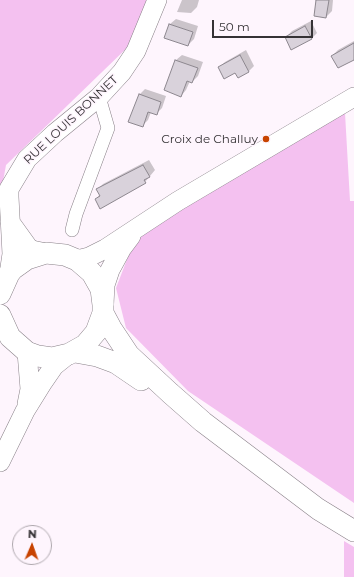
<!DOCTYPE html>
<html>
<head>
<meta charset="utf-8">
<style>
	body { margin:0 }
	#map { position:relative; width:354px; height:577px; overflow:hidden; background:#fef5fd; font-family:Montserrat,sans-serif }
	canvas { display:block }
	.north { position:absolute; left:12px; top:525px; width:40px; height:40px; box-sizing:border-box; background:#fef5fd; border:1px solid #aea7ad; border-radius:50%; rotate:2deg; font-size:11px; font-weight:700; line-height:16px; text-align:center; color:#353235 }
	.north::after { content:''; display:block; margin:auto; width:14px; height:18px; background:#c84300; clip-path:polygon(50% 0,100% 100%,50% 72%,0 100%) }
	.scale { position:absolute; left:212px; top:20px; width:101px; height:18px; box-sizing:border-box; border:2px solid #353235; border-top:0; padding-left:5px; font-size:12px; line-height:14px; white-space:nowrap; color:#353235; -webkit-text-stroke:3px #fef5fd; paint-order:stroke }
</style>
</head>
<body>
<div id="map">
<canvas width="354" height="577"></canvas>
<div class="north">N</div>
<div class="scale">50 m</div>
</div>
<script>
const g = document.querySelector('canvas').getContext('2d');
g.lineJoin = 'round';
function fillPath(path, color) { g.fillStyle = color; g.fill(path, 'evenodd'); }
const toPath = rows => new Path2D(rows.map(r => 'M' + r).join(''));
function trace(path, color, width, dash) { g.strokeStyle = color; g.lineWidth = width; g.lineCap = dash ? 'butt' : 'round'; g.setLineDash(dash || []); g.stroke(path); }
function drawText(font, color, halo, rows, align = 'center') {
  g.font = font + ' Montserrat,sans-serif'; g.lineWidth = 3; g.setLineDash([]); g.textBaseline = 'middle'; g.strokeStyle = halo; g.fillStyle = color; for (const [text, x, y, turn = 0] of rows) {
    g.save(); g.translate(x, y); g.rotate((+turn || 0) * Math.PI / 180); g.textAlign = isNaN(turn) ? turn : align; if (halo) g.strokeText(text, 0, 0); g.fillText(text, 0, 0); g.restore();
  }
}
fillPath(toPath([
	[0,0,148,0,133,42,6,165,0,198],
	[345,113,350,201,354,201,354,503,188,391,126,328,116,288,136,236],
	[344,541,354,547,354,577,344,577]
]), '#f4c1f0');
fillPath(toPath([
	[182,0,199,0,197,7,191,13,177,12],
	[317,0,333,0,332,11,326,17],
	[176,19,198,26,194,39,188,45,170,24],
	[311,21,317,33,312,38,292,48,286,37,292,31],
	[354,41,354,59,332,56,338,50],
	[246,50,254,66,248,72,235,71,219,67,225,62],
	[182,55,203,62,198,76,192,82,190,81,186,90,181,96,176,60],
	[145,89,166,96,162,108,156,114,151,112,148,120,142,126,139,95],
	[149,160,155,170,145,182,96,199,100,194,98,189,103,184]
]), '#0003');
const building = toPath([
	[316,0,329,0,326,18,314,16,316,0],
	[169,24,193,32,188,46,164,38,169,24],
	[305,26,312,39,291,50,285,37,305,26],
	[354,43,354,60,338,68,331,56,354,43],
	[240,55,249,72,238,78,235,73,224,79,218,67,240,55],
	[175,60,198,68,192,83,187,81,181,97,164,90,175,60],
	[139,94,161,102,157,115,148,112,143,127,128,122,139,94],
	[143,165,150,177,144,180,146,183,100,209,95,199,100,196,96,189,143,165]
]);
fillPath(building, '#d9d2db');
trace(building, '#8d878f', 1);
const street = toPath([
	[72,230,76,214,108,128,99,97]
]);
const secondary = toPath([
	[10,222,28,247,32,250,46,253],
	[77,260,89,257,105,249,178,201,354,97],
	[9,274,12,254,9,197,9,189,27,159,55,133,99,97,122,72,136,51,157,0],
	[104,304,105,285,110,270,122,248,131,236],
	[27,404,30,389,27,352],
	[0,462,25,411,43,382,54,366,69,354]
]);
const primary = toPath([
	[0,294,9,274,13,269,27,259,46,253,65,255,77,260,92,273,101,289,103,305,103,313,96,332,85,345,69,354,52,358,38,356,27,352,10,337,0,315],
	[103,313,111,328,129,355,170,393,203,422,318,509,354,531],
	[75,352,97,356,116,363,141,380]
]);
trace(street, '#898188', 14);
trace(secondary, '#898188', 20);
trace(primary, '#898188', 22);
trace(street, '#fff', 13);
trace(secondary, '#fff', 19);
trace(primary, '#fff', 21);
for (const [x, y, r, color] of [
	[266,139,4,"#c84300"]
]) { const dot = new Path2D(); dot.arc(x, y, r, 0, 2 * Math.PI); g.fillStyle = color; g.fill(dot); trace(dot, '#fef5fd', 1.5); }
drawText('12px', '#353235', '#fef5fd', [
	["RUE LOUIS BONNET",71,120,-43]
]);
drawText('12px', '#353235', '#fef5fd', [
	["Croix de Challuy",258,139]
], 'right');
</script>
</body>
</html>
